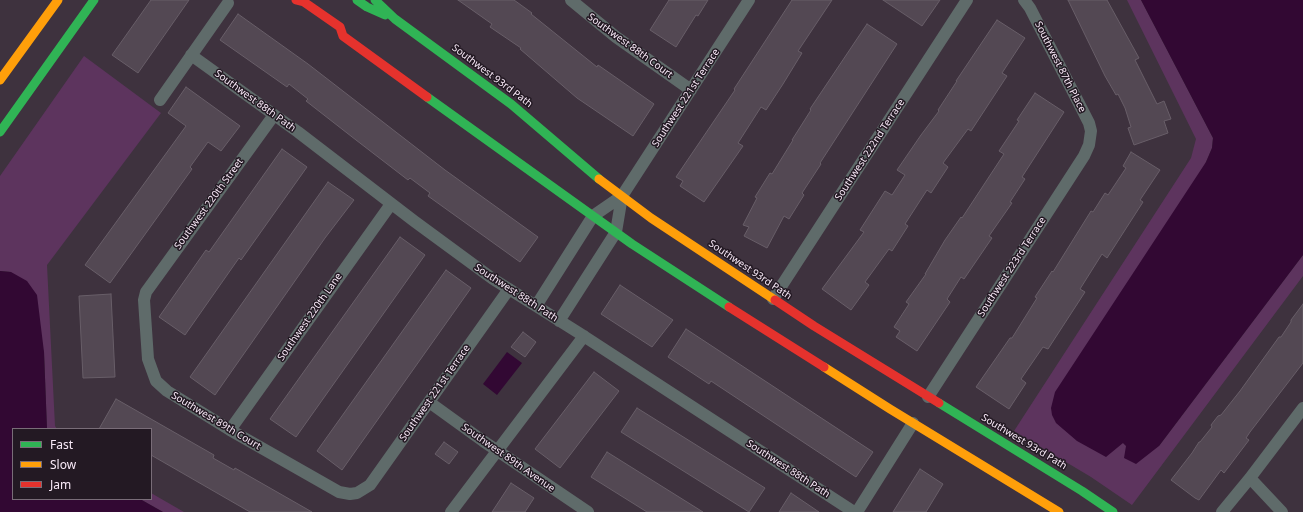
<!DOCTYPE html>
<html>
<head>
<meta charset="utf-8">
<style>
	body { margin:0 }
	#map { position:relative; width:1303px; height:512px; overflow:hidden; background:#3e323e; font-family:"Noto Sans",sans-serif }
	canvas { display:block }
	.legend { position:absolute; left:12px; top:428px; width:140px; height:72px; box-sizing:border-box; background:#231923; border:1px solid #796d78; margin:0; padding:5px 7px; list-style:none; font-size:12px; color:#f9eaf8 }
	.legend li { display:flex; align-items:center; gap:8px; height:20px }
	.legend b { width:20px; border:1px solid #796d78 }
</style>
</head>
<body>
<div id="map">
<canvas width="1303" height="512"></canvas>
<ul class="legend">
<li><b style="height:5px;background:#30b455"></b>Fast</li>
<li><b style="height:5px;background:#ff9f0a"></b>Slow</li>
<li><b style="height:5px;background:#e5322d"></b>Jam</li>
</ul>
</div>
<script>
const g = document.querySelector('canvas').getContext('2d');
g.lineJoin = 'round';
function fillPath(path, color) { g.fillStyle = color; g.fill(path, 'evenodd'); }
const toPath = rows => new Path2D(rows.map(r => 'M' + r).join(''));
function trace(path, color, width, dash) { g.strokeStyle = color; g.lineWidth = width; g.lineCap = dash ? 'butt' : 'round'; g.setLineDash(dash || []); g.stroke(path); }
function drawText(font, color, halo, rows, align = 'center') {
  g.font = font + ' "Noto Sans",sans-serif'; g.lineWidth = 3; g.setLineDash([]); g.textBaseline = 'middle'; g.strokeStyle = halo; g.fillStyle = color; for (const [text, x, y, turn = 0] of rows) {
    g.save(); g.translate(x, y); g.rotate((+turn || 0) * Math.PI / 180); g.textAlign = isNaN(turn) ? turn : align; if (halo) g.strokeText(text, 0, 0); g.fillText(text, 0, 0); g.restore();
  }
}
fillPath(toPath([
	[1127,0,1141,0,1213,138,1212,148,1206,162,1123,443,1127,446,1159,446,1303,255,1303,276,1132,505,1091,477,1014,431,1191,158,1196,139],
	[84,56,161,113,47,265,55,426,57,429,47,429,44,352,11,272,0,271,0,176],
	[151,493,184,512,163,512,140,499,151,499]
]), '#5d345e');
fillPath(toPath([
	[1141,0,1303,0,1303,255,1159,446,1136,464,1124,458,1126,446,1123,443,1106,457,1077,441,1056,423,1052,415,1051,408,1055,392,1206,162,1212,148,1213,138],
	[0,271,11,272,27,281,37,295,44,352,47,429,13,429,13,499,140,499,163,512,0,512],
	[507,352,522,363,497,395,483,384]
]), '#320833');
const building = toPath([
	[151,0,189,0,138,73,112,55,151,0],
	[458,0,514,0,532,13,531,14,597,67,598,65,654,104,633,136,577,98,520,49,521,48,490,27,492,24,458,0],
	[669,0,708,0,698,16,696,15,676,47,650,30,669,0],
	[792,0,832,0,798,51,802,53,783,84,766,110,761,107,738,143,743,146,704,202,680,186,683,181,676,177,735,90,734,89,792,0],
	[883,0,940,0,922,26,883,0],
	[1068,0,1107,0,1139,58,1135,60,1157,104,1164,101,1171,119,1164,121,1168,133,1134,145,1128,128,1131,127,1125,108,1118,94,1116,95,1105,76,1068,0],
	[238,14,308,64,445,170,538,237,520,262,428,196,430,193,410,178,408,180,356,140,306,101,308,99,289,84,287,87,220,40,238,14],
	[997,20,1025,38,1002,73,1007,76,971,131,968,129,943,163,948,167,931,193,927,190,905,224,908,226,892,251,889,249,865,282,869,285,851,310,822,289,864,232,860,230,885,191,892,195,905,175,897,170,921,135,939,111,938,110,957,81,956,81,997,20],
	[867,24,897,44,820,163,821,164,802,193,804,195,789,219,784,216,767,248,744,236,749,227,743,225,757,198,755,197,770,173,772,174,793,140,792,140,811,110,810,109,867,24],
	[186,87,240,126,221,151,208,142,190,167,192,169,110,283,85,265,186,126,168,113,186,87],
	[1035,93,1064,112,1022,177,1025,179,1010,202,1012,203,989,236,992,238,964,279,961,277,947,299,950,302,917,351,896,337,900,331,894,327,909,304,906,302,926,274,925,274,945,240,961,217,962,218,1004,154,999,151,1019,121,1017,120,1035,93],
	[282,149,307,167,241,260,239,258,185,335,159,317,206,250,209,252,282,149],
	[1131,152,1160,170,1140,200,1143,202,1107,258,1102,254,1080,289,1085,292,1048,349,1043,347,1021,379,1026,383,1009,409,976,387,1010,338,1012,338,1037,298,1035,297,1052,271,1053,272,1091,211,1093,212,1105,193,1108,195,1126,168,1123,166,1131,152],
	[328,182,354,200,325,238,215,395,190,377,328,182],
	[400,237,425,255,296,437,270,419,400,237],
	[446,270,471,288,342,470,317,451,446,270],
	[620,285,673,320,652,347,601,314,620,285],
	[111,294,115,377,83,378,79,296,111,294],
	[1303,304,1303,363,1250,432,1246,438,1249,440,1224,473,1221,470,1199,500,1195,498,1171,480,1192,453,1199,442,1200,442,1212,427,1211,425,1218,416,1221,415,1240,391,1279,337,1281,337,1291,322,1291,320,1303,304],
	[686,329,873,452,856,477,711,381,709,384,668,357,686,329],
	[523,332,536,342,525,357,511,347,523,332],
	[594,372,619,391,560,468,535,449,594,372],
	[116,399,214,455,213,458,234,470,235,468,312,512,250,512,151,455,151,429,99,429,116,399],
	[637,408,765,488,749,512,621,432,637,408],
	[444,442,458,452,449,464,435,454,444,442],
	[607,452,703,512,647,512,591,477,607,452],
	[920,469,943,484,926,512,893,512,920,469],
	[511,483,534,498,525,512,492,512,511,483],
	[791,493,819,512,779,512,791,493]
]);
fillPath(building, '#534853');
trace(building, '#685e68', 1);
trace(toPath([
	[571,0,616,37,691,90],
	[191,55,298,132,414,221,493,279,579,333,854,512],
	[160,100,228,3],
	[274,115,146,292,144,300,148,359,156,381,167,391,230,430,339,492,350,494,357,493,370,485,509,289],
	[773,299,967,0],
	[536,306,593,216,622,196,749,0],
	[559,321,616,232,622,196],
	[928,397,1084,156,1089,145,1091,131,1089,123,1030,8,1024,0],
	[429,402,483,441,588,512],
	[230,430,391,204],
	[1250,478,1282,512],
	[451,512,584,336],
	[857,512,913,423],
	[1222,512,1250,478,1303,408]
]), '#5f6b6a', 12);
trace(toPath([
	[357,0,367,7,385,15],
	[375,0,395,19,511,104,599,179],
	[427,97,632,244,729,307],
	[0,132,94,0],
	[939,403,1082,491,1113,512]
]), '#30b455', 9);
trace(toPath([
	[0,80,58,0],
	[599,179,651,218,775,300],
	[824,367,890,409,1059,512]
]), '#ff9f0a', 9);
trace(toPath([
	[296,0,304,2,340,27,343,36,427,97],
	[775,300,814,326,939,403],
	[729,307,824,367]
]), '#e5322d', 9);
drawText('10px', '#f9eaf8', '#231923', [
	["Southwest 88th Court",630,46,36],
	["Southwest 87th Place",1060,67,63],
	["Southwest 93rd Path",492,76,37],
	["Southwest 221st Terrace",686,98,-57],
	["Southwest 88th Path",255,101,36],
	["Southwest 222nd Terrace",870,150,-57],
	["Southwest 220th Street",209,204,-54],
	["Southwest 223rd Terrace",1012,267,-57],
	["Southwest 93rd Path",750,270,34],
	["Southwest 88th Path",516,293,33],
	["Southwest 220th Lane",310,317,-55],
	["Southwest 221st Terrace",435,393,-55],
	["Southwest 89th Court",216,421,31],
	["Southwest 93rd Path",1024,442,31],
	["Southwest 89th Avenue",508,458,35],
	["Southwest 88th Path",788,469,33]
]);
</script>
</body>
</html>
